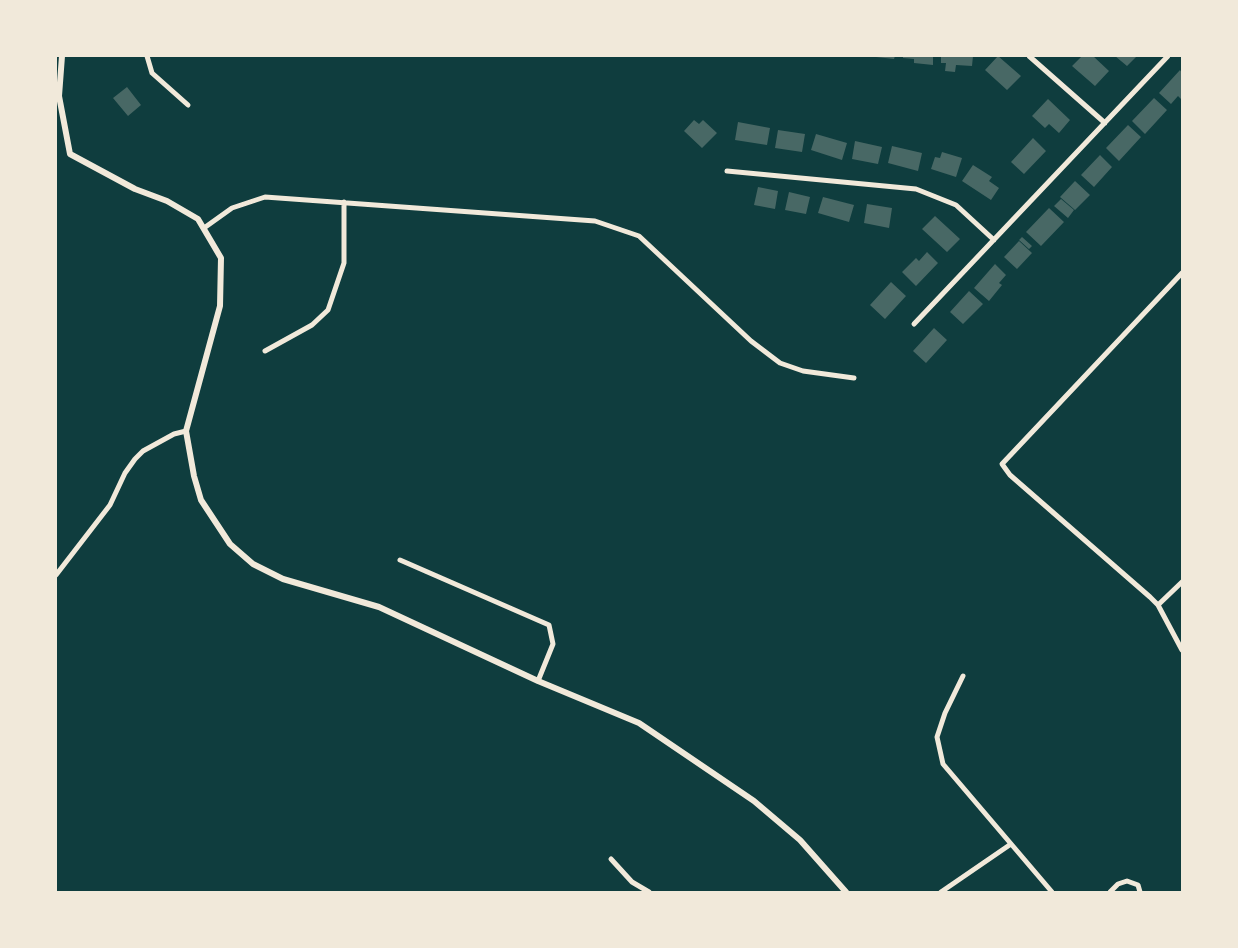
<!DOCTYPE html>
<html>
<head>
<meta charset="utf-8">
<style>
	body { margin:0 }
	#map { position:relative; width:1238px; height:948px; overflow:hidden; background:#0f3d3e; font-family:"Roboto Condensed",sans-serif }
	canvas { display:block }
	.frame { position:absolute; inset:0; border:57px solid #f1e9da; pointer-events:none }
</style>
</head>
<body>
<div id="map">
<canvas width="1238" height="948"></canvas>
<div class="frame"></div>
</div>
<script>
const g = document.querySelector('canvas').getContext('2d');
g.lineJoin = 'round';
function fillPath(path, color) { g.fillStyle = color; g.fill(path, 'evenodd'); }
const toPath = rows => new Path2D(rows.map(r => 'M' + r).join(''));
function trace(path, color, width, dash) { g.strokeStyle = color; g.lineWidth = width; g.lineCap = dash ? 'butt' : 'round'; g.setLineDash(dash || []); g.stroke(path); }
fillPath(toPath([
	[876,56,895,56,894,59,876,57],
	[903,56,933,56,933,65,914,63,914,59,903,58],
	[941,56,973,56,972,66,956,65,955,72,945,71,946,63,941,63],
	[998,56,1021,76,1007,90,985,70],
	[1082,56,1093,56,1109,71,1095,86,1072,66],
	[1115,56,1137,56,1127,66],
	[1180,70,1182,73,1182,97,1181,99,1178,96,1171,104,1159,93],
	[127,87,141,105,128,116,113,98],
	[1154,98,1167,110,1145,134,1132,121],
	[1048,99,1070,120,1059,133,1049,124,1045,128,1032,116],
	[694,120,699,124,703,120,717,133,702,148,684,131],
	[738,122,770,128,767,145,735,140],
	[1128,125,1141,137,1119,161,1106,148],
	[778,130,805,134,802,152,775,148],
	[816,134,847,143,842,160,811,150],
	[1033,138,1046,151,1024,174,1011,162],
	[855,141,882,147,878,164,852,159],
	[892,146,922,153,918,171,888,163],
	[942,152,962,158,956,177,931,169,935,157,940,158],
	[1100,155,1112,167,1094,187,1081,175],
	[973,165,992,177,989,181,999,188,991,200,962,181],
	[1075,181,1090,195,1075,210,1060,197],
	[758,187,778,191,775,209,754,205],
	[789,192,810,197,806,214,785,210],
	[823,197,854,205,849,222,818,213],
	[1061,199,1074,210,1068,218,1054,206],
	[867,204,892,208,889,228,864,223],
	[1049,208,1064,222,1041,246,1026,232],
	[935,216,960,239,947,252,922,229],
	[1022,237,1032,246,1029,249,1019,240],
	[1019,241,1032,253,1017,269,1004,257],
	[927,252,938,263,916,286,902,272,916,258,919,261],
	[995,264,1006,275,999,283,1002,285,989,301,974,288],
	[891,282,906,296,885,319,870,305],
	[969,291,983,304,963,324,950,312],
	[934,328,947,340,926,363,913,351]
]), '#486865');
trace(toPath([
	[147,56,152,73,188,105],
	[1029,56,1105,123],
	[727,171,916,189,956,205,994,240],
	[204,228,232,208,265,197,595,221,639,236,751,341,780,363,803,371,854,378],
	[1182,273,1002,464,1010,475,1150,597,1158,605,1182,650],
	[914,324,1168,56],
	[265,351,312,325,328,310,344,263,344,202],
	[400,560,549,625,553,644,538,681],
	[56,575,110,505,125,473,135,459,143,451,174,434,186,431],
	[1158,605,1182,582],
	[963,676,945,713,937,737,943,764,1052,892],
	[611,859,632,882,649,892],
	[941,892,1011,844],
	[1110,892,1118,884,1127,881,1138,885,1140,892]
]), '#f1e9da', 5);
trace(toPath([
	[62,56,59,96,70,154,135,189,167,201,198,219,221,258,220,306,186,431,194,476,201,500,230,544,253,564,283,579,379,607,538,681,639,723,754,801,800,840,846,892]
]), '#f1e9da', 6);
</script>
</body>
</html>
